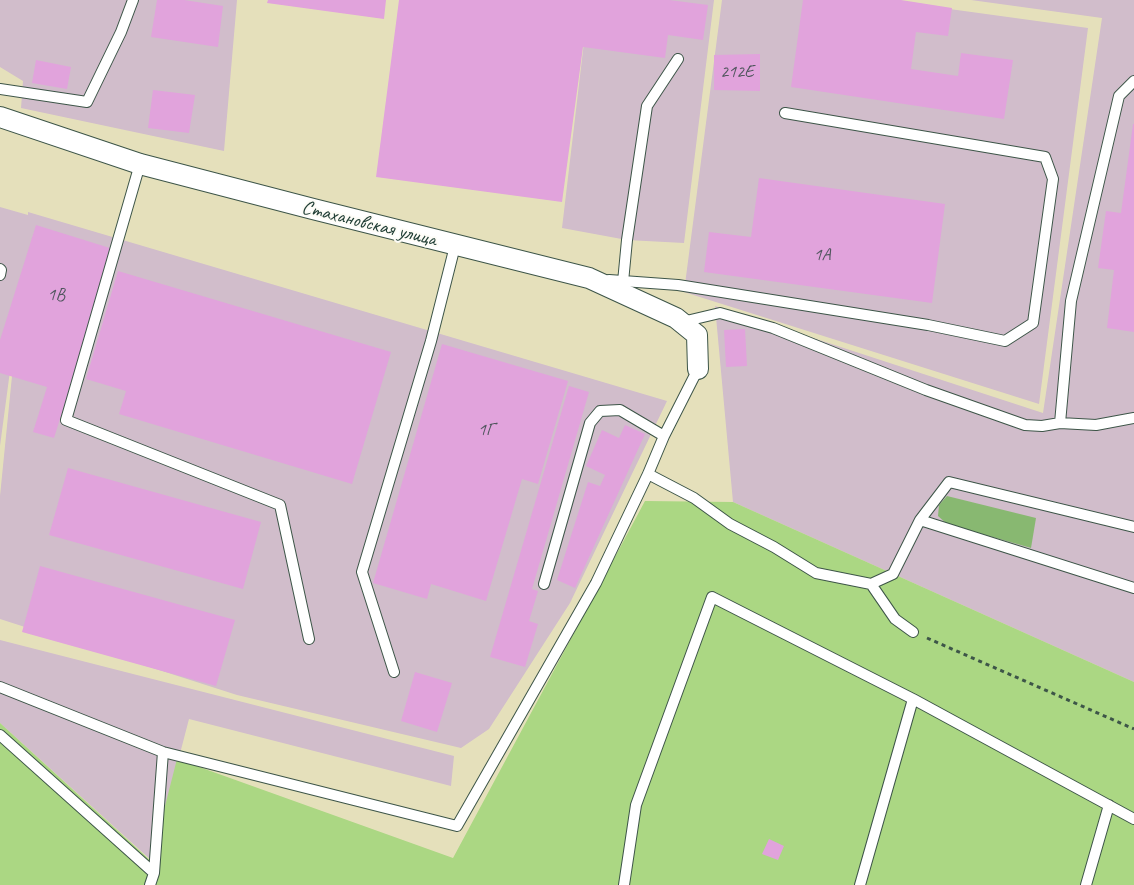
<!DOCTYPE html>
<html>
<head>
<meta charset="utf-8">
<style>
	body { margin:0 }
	canvas { display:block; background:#e5e0bb }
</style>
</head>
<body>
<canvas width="1134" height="885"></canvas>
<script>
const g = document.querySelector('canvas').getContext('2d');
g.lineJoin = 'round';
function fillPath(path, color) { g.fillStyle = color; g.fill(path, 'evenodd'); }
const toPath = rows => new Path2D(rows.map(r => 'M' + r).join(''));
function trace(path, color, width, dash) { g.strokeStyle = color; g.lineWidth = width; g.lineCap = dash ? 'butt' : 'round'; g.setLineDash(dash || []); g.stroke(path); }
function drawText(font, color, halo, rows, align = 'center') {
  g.font = font + ' Caveat,sans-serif'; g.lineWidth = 4; g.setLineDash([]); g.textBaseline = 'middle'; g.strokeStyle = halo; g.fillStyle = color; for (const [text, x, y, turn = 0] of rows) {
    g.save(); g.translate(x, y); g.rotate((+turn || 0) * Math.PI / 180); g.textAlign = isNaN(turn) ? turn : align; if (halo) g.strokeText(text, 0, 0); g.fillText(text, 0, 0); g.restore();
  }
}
fillPath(toPath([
	[0,0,237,0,224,151,21,108,23,81,0,67],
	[589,0,714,0,684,243,627,240,562,228],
	[722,0,884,0,1088,28,1039,404,684,292],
	[971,0,1134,0,1134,682,733,502,715,306,1043,413,1102,18],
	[0,207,28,215,28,212,667,401,570,603,489,729,461,748,237,695,0,619,0,496,20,296,0,446],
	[0,640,454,756,451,786,189,719,152,861,0,723]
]), '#d1bdcb');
fillPath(toPath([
	[645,501,733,502,1134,682,1134,885,0,885,0,723,151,861,177,759,453,858]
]), '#abd783');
fillPath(toPath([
	[947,496,1036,518,1031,548,947,524,938,516,939,505]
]), '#88b871');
fillPath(toPath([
	[157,0,184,0,223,6,218,47,151,37],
	[268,0,386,0,384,19,267,3],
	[399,0,669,0,708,5,703,40,668,35,665,58,583,47,562,202,376,177],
	[803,0,901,0,952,8,948,36,916,32,911,69,958,76,961,53,1013,60,1004,119,791,87],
	[760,54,760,91,714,90,714,55],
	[36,60,71,67,67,89,32,83],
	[153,90,195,95,189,133,148,128],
	[1133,124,1134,124,1134,332,1107,328,1114,270,1098,268,1106,211,1121,213],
	[759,178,945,204,932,303,704,272,709,232,751,237],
	[36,225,113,249,54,438,33,432,47,387,0,373,0,340],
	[118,271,391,352,352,484,119,414,126,391,86,379],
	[745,329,747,366,726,367,724,330],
	[442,344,568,381,538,484,522,479,486,601,431,584,427,599,373,583],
	[569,386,589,392,532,589,538,591,529,621,538,624,525,667,490,657],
	[625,425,645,434,575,588,557,580,588,482,600,486,605,475,586,466,602,430,619,438],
	[68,468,261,522,243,589,49,535],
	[40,566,235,620,216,686,22,632],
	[415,672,452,683,437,732,401,721],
	[769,839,784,846,778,860,762,854]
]), '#e1a3dc');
const lane = toPath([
	[0,89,87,102,121,32,133,0],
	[140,164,66,420,280,505,309,639],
	[0,269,1,270,0,275],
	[609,280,678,285,928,325,1005,341,1033,323,1053,179,1045,157,785,113],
	[623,282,627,240,647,106,678,59],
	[682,322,720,313,773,328,926,390,1025,425,1042,426,1060,423,1071,301,1119,96,1134,81],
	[1060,423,1096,425,1134,418],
	[648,474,694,498,730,524,774,547,816,573,871,584,895,619,913,632],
	[920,520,1134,588],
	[544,584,590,423,600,411,620,410,664,436],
	[871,584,893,574,920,520,949,482,1134,527],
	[394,672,362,572,431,341,455,246],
	[0,687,163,752,457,826,596,583,648,474,664,436,698,369],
	[0,735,154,873],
	[150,885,154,873,163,752],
	[624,885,636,805,712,597,913,699,1134,819],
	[860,885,913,699],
	[1086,885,1109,805]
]);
const street = toPath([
	[0,117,140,164,313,209,589,278,676,318,697,335,698,369]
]);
trace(lane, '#3d5548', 12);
trace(street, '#3d5548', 22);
trace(toPath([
	[927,638,1134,729]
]), '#3d5548', 3, [4, 4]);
trace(lane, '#fff', 10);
trace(street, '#fff', 20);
drawText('18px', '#50565e', null, [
	["212Е",737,72],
	["1А",822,255],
	["1В",56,295],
	["1Г",486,430]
]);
drawText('20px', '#1f3d34', '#fdfcf7', [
	["Стахановская улица",369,224,14]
]);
</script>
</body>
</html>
